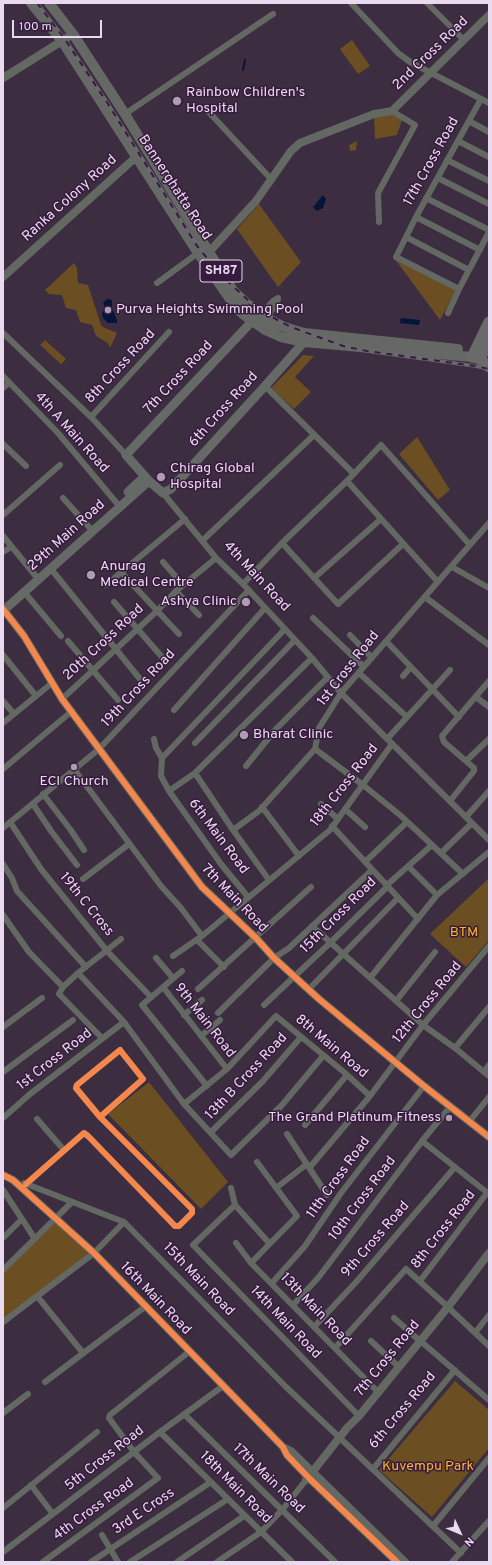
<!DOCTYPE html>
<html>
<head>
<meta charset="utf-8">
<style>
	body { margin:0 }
	#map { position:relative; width:492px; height:1565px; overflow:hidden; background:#3c2d41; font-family:Overpass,sans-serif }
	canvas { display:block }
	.frame { position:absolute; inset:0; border:4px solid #ebd9ef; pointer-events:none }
	.north { position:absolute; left:440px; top:1513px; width:40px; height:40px; -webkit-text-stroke:3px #371b3e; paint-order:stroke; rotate:134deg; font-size:11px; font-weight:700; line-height:16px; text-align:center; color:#ebd9ef }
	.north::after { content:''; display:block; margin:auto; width:14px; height:18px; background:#ebd9ef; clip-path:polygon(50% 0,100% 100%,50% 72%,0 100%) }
	.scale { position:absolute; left:12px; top:20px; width:90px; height:18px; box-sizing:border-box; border:2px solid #ebd9ef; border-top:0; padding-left:5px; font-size:12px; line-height:14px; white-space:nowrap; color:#ebd9ef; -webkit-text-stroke:3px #371b3e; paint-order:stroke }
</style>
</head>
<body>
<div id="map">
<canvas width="492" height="1565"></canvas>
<div class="frame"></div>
<div class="north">N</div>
<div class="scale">100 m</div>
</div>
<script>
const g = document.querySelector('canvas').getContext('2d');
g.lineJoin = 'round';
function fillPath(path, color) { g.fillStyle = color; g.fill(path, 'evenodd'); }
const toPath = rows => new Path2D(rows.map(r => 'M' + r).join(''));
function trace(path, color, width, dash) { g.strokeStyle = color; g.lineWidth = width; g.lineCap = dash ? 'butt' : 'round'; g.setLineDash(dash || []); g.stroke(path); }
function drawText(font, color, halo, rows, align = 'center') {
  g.font = font + ' Overpass,sans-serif'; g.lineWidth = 3; g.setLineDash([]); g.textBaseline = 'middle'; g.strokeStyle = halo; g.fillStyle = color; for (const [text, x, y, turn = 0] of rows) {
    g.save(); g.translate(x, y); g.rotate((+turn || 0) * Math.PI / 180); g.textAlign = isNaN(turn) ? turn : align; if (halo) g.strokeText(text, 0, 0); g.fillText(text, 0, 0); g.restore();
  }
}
fillPath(toPath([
	[352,40,370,66,358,74,340,49],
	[392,113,402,120,397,135,375,139,374,118],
	[357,141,356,150,350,151,349,145],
	[259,204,301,262,278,287,237,229],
	[394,258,456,290,440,320],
	[74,263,77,268,78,283,88,285,101,325,105,328,117,333,110,348,108,343,96,336,92,325,80,322,76,310,66,308,62,295,49,294,45,290],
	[45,340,66,359,61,364,40,345],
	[303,355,314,356,295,377,311,392,294,409,271,388],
	[417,437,450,490,438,500,399,454],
	[489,878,489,940,466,967,430,934],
	[149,1082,228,1182,201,1209,108,1114],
	[56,1222,91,1253,3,1320,3,1274],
	[455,1381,489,1410,489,1448,432,1517,379,1470]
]), '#6b4e21');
fillPath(toPath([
	[323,195,326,199,323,208,317,211,313,207],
	[107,299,112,300,112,308,117,320,117,323,108,323,103,318,102,313,105,307,103,303],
	[401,318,420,320,419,325,400,323]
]), '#05153a');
trace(toPath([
	[243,70,245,60]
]), '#05153a', 2);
trace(toPath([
	[351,3,398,53,410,62,489,103],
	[427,3,464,40],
	[206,109,271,179],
	[125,114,273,14],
	[469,121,489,132],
	[458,141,489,157],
	[447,160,489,181],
	[438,178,489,204],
	[426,198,489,230],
	[416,217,480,250],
	[379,222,378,193,415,125,392,111],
	[406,237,469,270],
	[157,283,198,253],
	[459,289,489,232],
	[448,313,459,289,396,257,416,217,481,99],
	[259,317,273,301,278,298],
	[264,320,277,304,278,298],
	[3,333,91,417,126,455],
	[3,376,58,433,120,507],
	[265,386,354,474],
	[3,388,9,383],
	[91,417,169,332],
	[3,444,26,466],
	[347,481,438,582],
	[163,493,216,558,243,584,312,658,341,693,489,840],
	[63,498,89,527],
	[3,515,60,465],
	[3,536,39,580],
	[203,540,314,435],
	[282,543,338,604,403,544],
	[3,552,11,547],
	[163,562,183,585],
	[452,567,489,588],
	[51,569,140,679],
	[121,572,179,634],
	[314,578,381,519],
	[243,584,282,543,347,481,381,445,470,545],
	[106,585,185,519],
	[176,591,199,615],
	[25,593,61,636],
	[425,597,489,645],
	[114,602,162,657],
	[313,618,364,667],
	[350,635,372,658],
	[68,641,118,700],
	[386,641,459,717],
	[3,655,36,696],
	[359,673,407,717],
	[403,676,411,667],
	[476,697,489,707],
	[62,699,157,611,176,591,216,558],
	[3,701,14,714],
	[174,710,265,608],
	[3,723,52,683],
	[154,739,156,748,162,758,161,776,169,791,221,864,248,897],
	[387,739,450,670],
	[195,743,295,640],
	[315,749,363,785,400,815,463,874],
	[162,758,285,629],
	[466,761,444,742,442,736,489,681],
	[246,766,276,729,328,677],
	[3,769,72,711],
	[74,769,161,886,181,908,202,936],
	[195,773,233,830,269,880],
	[169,791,195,773,312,658],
	[43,794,70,829,84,850],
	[450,801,474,771,474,768,466,761,489,739],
	[33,804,51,831,77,865],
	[321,804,338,819],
	[262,807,299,856],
	[345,809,365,827],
	[466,817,489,791],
	[10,822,41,869,107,951,151,997],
	[332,826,418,919],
	[3,828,99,749,249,590],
	[233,830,259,811,315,749,319,728,341,693,489,523],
	[441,853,472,823],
	[365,862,407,822],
	[3,864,12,878,17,891,86,967],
	[408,866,437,895],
	[83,879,129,844],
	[3,915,29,952,63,987,59,994,102,1038],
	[312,926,423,1025,455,1048,489,1076],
	[197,940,224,967],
	[173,956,202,936,330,830,392,744],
	[156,958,173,978],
	[182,971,142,1005,207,1086],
	[78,973,124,1022,184,1104,231,1155,282,1105,323,1056],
	[370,978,437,895,489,852],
	[63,987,78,973,121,939],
	[163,987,227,1069],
	[198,989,311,887],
	[309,989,398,898],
	[396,1001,435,952],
	[264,1005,330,943,387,887,388,884,432,845],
	[218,1013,274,958,289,948,372,870],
	[184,1015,202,1000],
	[3,1027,42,998],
	[201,1036,220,1020],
	[455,1048,489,1007],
	[3,1072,73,1020],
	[484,1072,489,1065],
	[184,1104,227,1069,276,1016,345,1073,370,1096],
	[3,1118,30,1094,124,1022],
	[37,1119,64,1150],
	[469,1122,489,1097],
	[305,1125,347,1075],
	[211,1132,263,1081,301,1037],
	[287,1134,327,1195],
	[422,1141,489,1194],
	[310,1167,370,1096,423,1025,489,946],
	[24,1183,124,1222,285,1386,339,1437],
	[26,1184,84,1133,88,1136,175,1226,179,1226,192,1213,192,1209,100,1117,76,1088,77,1085,120,1050,143,1079,100,1117],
	[231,1188,235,1205,269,1243],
	[276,1188,307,1164],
	[3,1190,35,1239],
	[235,1205,193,1245,359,1416],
	[3,1238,22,1219],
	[236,1243,251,1263,379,1393],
	[251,1263,297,1216,257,1162],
	[3,1270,72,1202],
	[420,1281,487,1193],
	[272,1283,305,1246,341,1193,424,1086],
	[37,1296,83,1353],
	[293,1305,318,1278,422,1141,450,1107],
	[451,1310,489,1346],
	[394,1318,420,1341],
	[3,1322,94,1253,124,1222],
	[314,1327,357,1281,455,1167],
	[475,1333,489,1315],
	[371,1341,399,1367],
	[424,1344,489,1400],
	[335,1348,406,1269,448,1307],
	[45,1382,146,1306],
	[3,1413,28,1394],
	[184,1414,335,1562],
	[160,1432,292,1562],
	[343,1441,461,1553],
	[373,1469,455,1370],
	[31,1485,53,1514],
	[3,1508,97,1432],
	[433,1526,489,1458],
	[102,1535,118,1562],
	[3,1552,160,1432,223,1386],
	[43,1562,158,1478,134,1452,109,1418,110,1415,190,1351],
	[91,1562,211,1482],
	[130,1562,228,1499],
	[177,1562,244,1516],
	[217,1562,261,1532,283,1509,306,1480],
	[452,1562,489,1521]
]), '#636962', 6);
trace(toPath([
	[3,78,73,34],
	[209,252,256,201,291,151,300,143,374,114,392,111,489,15],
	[3,277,136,157],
	[3,609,24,636,62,699,202,887,256,938,274,958,319,999,424,1086,489,1137],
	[3,1175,13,1180,94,1253,283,1447,287,1455,310,1479,397,1562],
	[285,1448,291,1451,405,1562],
	[306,1480,347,1428,359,1416,448,1307,489,1253]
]), '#636962', 8);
trace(toPath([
	[257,316,126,455,149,481,163,493,171,489,265,386,304,342,304,336],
	[128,492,145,476],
	[3,611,149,481]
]), '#666a66', 9);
trace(toPath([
	[31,3,62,41,198,253,236,308,244,315,265,330,281,337,304,342,472,357],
	[49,3,73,34,125,114,194,228,234,292,246,308,257,316,271,323,304,333,458,349]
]), '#666866', 10);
trace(toPath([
	[489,322,472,357,480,359,489,367],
	[480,359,489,341]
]), '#686b68', 11);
const rail = toPath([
	[37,3,64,38,108,104,197,246,221,275,250,302,270,316,291,327,343,346,367,351,475,366,489,369]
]);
trace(rail, '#6c696d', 3.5);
trace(rail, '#371b3e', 2, [6]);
trace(toPath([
	[3,609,24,636,62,699,202,887,256,938,274,958,319,999,424,1086,489,1137],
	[3,1175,13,1180,94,1253,283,1447,287,1455,310,1479,397,1562],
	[26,1184,84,1133,88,1136,175,1226,179,1226,192,1213,192,1209,100,1117,76,1088,77,1085,120,1050,143,1079,100,1117]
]), '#f5874c', 6);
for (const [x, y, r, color] of [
	[177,101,5,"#ae9db2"],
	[108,310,4,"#ae9db2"],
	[161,477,5,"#ae9db2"],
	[91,575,5,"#ae9db2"],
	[246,602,5,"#ae9db2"],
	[244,735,5,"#ae9db2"],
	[74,767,4,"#ae9db2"],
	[449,1118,4,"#ae9db2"]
]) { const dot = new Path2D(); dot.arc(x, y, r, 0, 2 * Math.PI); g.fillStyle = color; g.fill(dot); trace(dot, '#371b3e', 1.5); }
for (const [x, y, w] of [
	[221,271,42]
]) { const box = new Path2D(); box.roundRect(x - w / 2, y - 11, w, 22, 3); g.fillStyle = '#371b3e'; g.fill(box); trace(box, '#ebd9ef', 1); }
drawText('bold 13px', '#ebd9ef', null, [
	["SH87",221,271]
]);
drawText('14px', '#ebd9ef', '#371b3e', [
	["2nd Cross Road",431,54,-44],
	["17th Cross Road",432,162,-61],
	["Bannerghatta Road",174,188,57],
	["Ranka Colony Road",70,199,-42],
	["8th Cross Road",121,367,-47],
	["7th Cross Road",179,378,-47],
	["6th Cross Road",224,410,-48],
	["4th A Main Road",71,433,48],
	["29th Main Road",67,536,-42],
	["4th Main Road",256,577,47],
	["20th Cross Road",104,643,-43],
	["1st Cross Road",349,669,-52],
	["19th Cross Road",139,689,-47],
	["18th Cross Road",345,786,-52],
	["6th Main Road",218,837,53],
	["7th Main Road",234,899,46],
	["19th C Cross",86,905,51],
	["15th Cross Road",339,916,-45],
	["12th Cross Road",428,1003,-51],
	["9th Main Road",204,1021,52],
	["8th Main Road",331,1047,40],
	["1st Cross Road",55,1060,-38],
	["13th B Cross Road",247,1077,-47],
	["11th Cross Road",339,1178,-54],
	["10th Cross Road",363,1199,-53],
	["8th Cross Road",444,1230,-52],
	["9th Cross Road",376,1240,-49],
	["15th Main Road",198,1280,46],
	["16th Main Road",155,1299,46],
	["13th Main Road",315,1310,46],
	["14th Main Road",285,1323,46],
	["7th Cross Road",388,1359,-51],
	["6th Cross Road",403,1411,-50],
	["5th Cross Road",105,1459,-38],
	["17th Main Road",268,1479,44],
	["18th Main Road",235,1488,45],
	["4th Cross Road",94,1510,-36],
	["3rd E Cross",144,1512,-34]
]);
drawText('14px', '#ebd9ef', '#371b3e', [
	["Rainbow Children's",186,93],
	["Hospital",186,109],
	["Purva Heights Swimming Pool",116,310],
	["Chirag Global",170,469],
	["Hospital",170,485],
	["Anurag",100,567],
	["Medical Centre",100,583],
	["Ashya Clinic",237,602,"right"],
	["Bharat Clinic",253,735],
	["ECI Church",74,782,"center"],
	["The Grand Platinum Fitness",441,1118,"right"]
], 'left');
drawText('14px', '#fdb622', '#371b3e', [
	["BTM",464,933],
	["Kuvempu Park",428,1467]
]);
</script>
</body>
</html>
